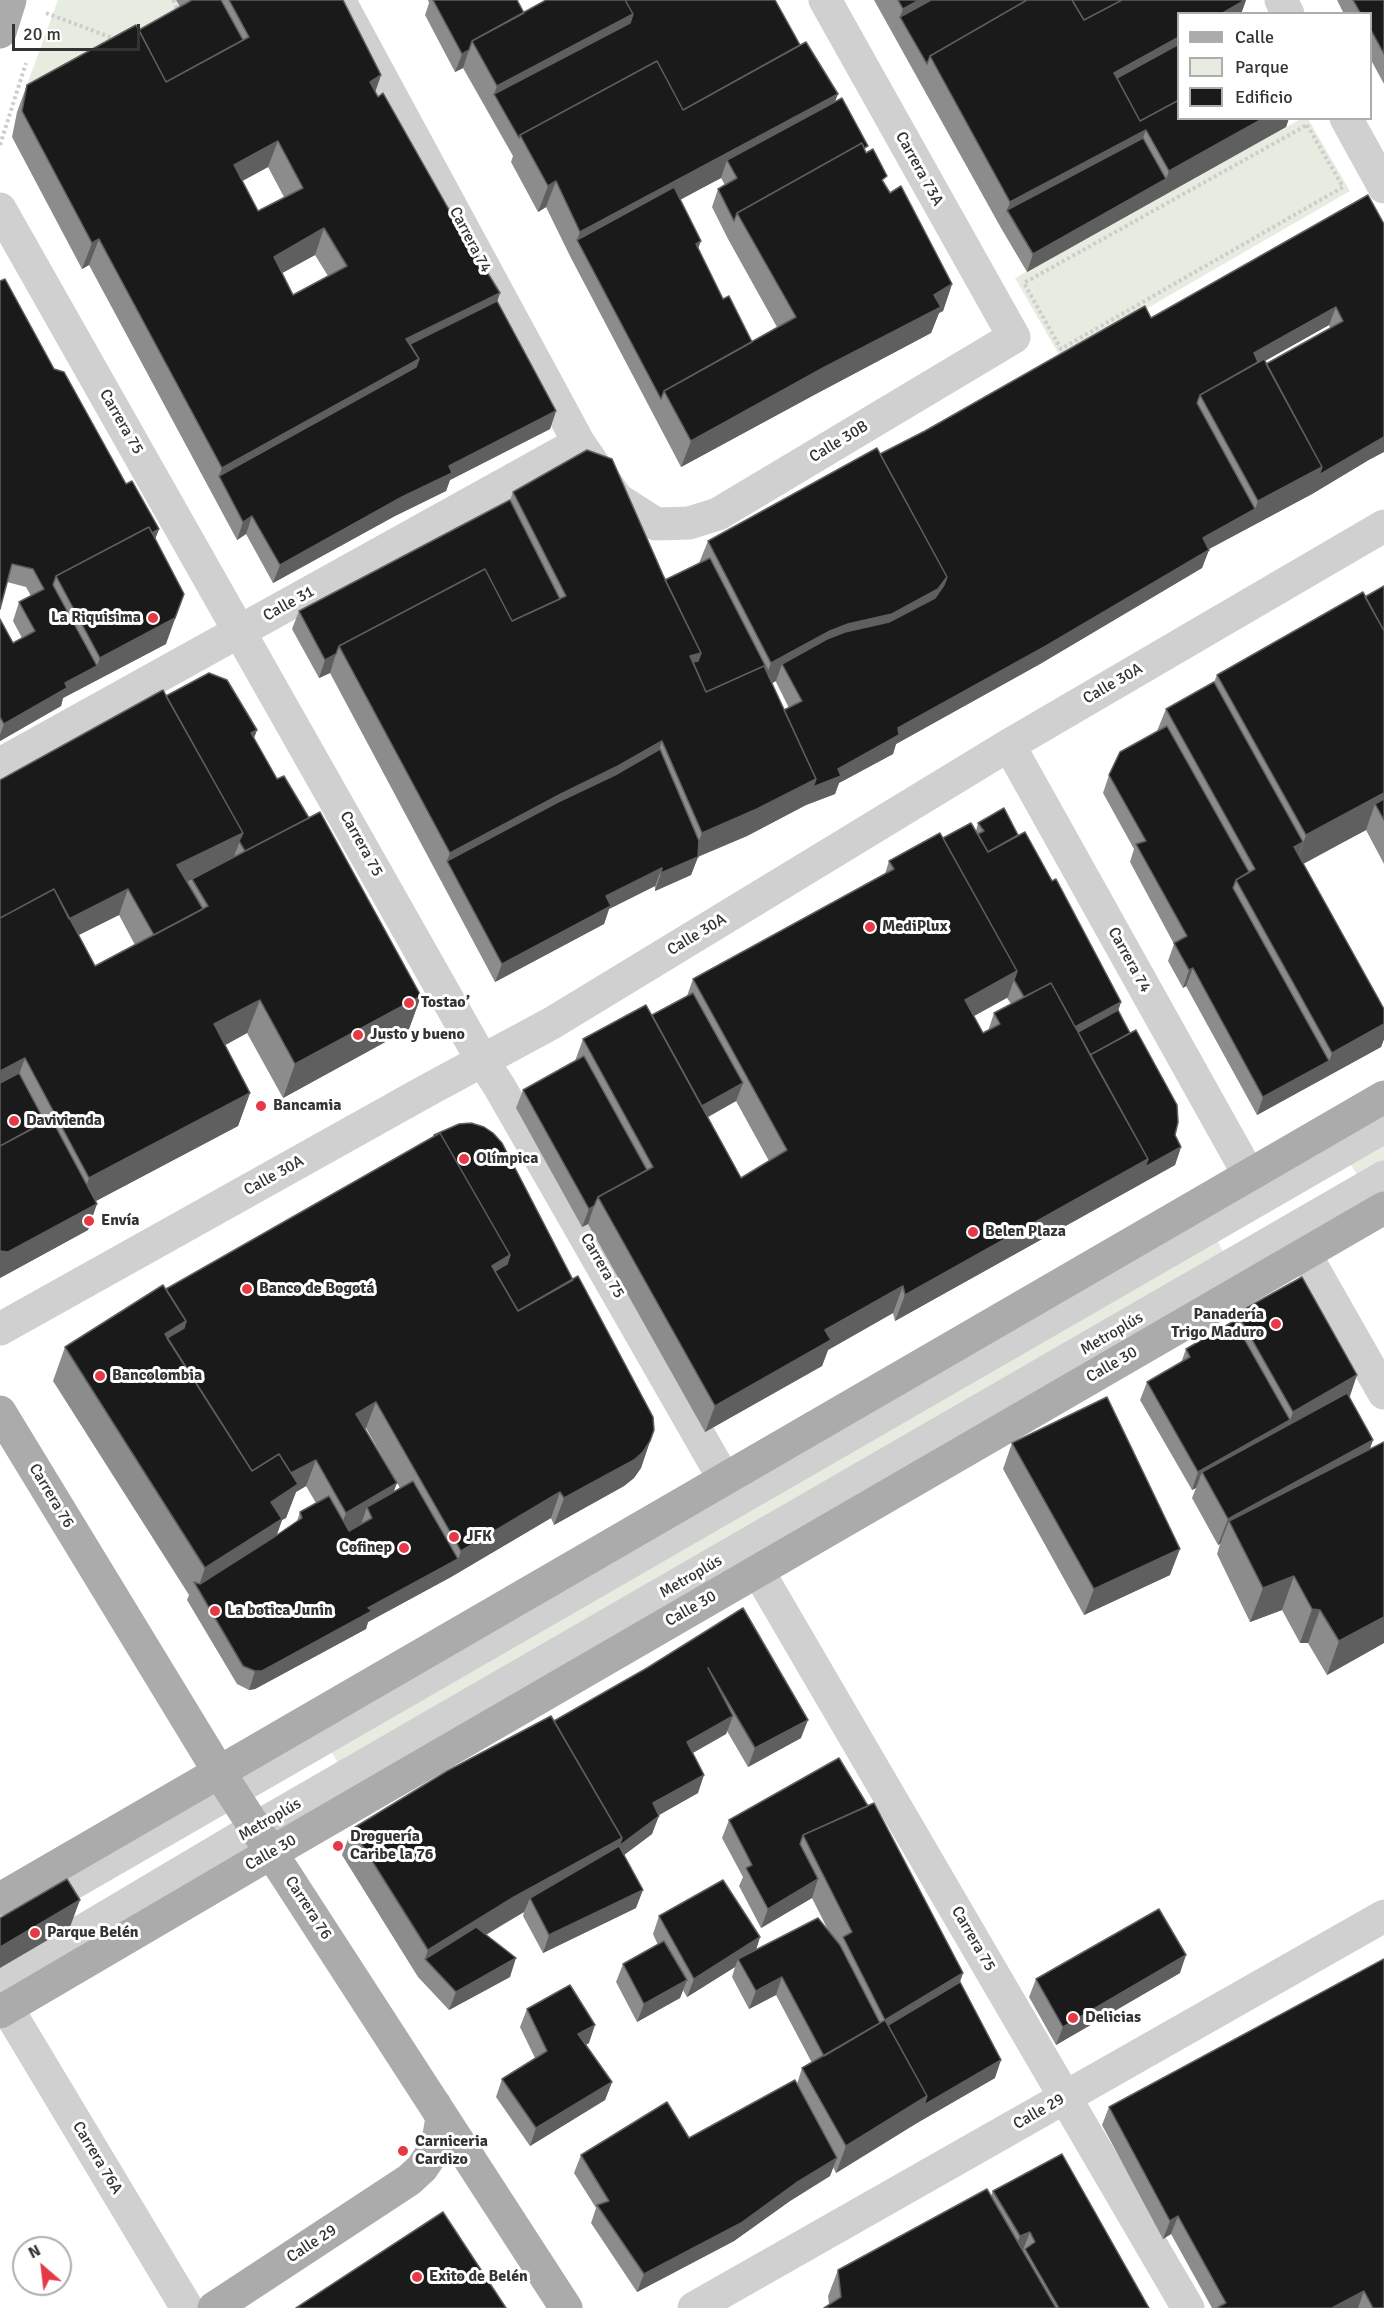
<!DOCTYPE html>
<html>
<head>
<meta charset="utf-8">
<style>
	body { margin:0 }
	#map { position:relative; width:1384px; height:2308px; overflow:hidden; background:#fff; font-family:Signika,sans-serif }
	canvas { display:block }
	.legend { position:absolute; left:1177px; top:12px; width:195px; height:108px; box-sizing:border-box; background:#fff; border:2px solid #adadad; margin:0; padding:8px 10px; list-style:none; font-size:18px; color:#333 }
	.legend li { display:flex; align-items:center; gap:12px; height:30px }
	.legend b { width:30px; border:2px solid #adadad }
	.north { position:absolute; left:12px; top:2236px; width:60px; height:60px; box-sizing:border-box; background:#fff; border:2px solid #adadad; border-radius:50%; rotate:332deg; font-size:16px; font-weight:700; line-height:24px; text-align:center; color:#333 }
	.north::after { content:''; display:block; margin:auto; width:21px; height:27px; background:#e63946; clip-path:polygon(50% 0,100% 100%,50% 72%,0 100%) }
	.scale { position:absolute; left:12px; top:24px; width:128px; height:27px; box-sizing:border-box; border:3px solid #333; border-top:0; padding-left:8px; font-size:18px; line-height:21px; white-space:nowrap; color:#333; -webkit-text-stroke:4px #fff; paint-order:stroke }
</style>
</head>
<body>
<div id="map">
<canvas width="1384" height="2308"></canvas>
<ul class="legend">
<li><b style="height:8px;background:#ababab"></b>Calle</li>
<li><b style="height:16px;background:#e6ecdf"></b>Parque</li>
<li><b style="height:16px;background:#1a1a1a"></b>Edificio</li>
</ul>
<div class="north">N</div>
<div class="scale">20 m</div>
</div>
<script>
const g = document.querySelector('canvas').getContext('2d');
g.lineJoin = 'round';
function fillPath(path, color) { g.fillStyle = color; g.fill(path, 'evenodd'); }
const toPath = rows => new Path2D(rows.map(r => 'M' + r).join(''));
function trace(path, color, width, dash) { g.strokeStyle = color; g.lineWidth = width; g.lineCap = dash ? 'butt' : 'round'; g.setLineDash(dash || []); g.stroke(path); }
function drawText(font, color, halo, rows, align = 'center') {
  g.font = font + ' Signika,sans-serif'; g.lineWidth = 6; g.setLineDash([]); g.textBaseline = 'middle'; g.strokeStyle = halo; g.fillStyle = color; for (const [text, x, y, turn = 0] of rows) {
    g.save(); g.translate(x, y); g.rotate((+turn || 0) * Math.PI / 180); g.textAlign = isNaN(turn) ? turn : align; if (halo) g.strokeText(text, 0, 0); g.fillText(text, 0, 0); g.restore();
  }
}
fillPath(toPath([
	[58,0,176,0,186,18,17,112],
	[1301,119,1308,119,1350,191,1061,358,1015,278],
	[1384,1142,1384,1161,1358,1176,1349,1162],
	[1214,1235,1224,1253,339,1765,329,1747]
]), '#e6ecdf');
trace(toPath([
	[173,0,179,12],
	[46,13,115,39],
	[1307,125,1343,187,1061,349,1024,283,1307,125],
	[0,145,26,63]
]), '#cdcdcd', 4, [3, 3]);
trace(toPath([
	[339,0,579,443,617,499,656,524,689,523,718,514,1014,337,825,0],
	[1281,0,1288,14],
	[1346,118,1384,187],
	[0,209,482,1060,499,1086,724,1479],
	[1009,745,1249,1175],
	[0,764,579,443],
	[1305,1254,1384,1393],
	[0,1329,426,1091,552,1023,1009,745,1384,526],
	[758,1571,1188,2308],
	[0,1925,1384,1127],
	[0,1980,256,1828,1384,1177],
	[7,2008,187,2308],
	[694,2308,1384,1916]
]), '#d0d0d0', 33);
trace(toPath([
	[0,32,10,0],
	[0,1412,219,1772,566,2308],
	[0,1899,1384,1097],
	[0,2012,271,1853,1384,1208],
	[214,2308,409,2180,422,2168,432,2153,439,2135,442,2118,435,2105]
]), '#ababab', 33);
fillPath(toPath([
	[176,0,343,0,381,75,375,92,500,293,497,301,556,411,550,429,450,480,446,491,395,516,273,583,246,534,237,540,89,265,82,269,12,137,17,112,27,85,139,30,180,7],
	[268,167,284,197,258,211,242,181],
	[315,255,328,276,293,295,282,273],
	[428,0,517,0,524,13,800,45,884,183,952,284,943,311,939,313,931,333,814,395,681,467,571,258,546,207,538,212,511,162,513,156,463,68,455,72,425,15,429,3],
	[721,178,725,185,718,189,712,207,728,239,777,327,752,342,723,299,698,249,680,199],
	[874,0,1246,0,1241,14,1179,14,1179,118,1289,118,1286,127,1027,272,1001,228],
	[1337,0,1384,0,1384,84,1371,60,1371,14,1344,14],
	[1368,195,1367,461,1312,494,1209,549,1202,568,1040,664,896,744,893,754,839,783,835,794,806,805,747,836,698,857,691,875,655,891,655,886,609,909,604,924,495,982,330,673,319,678,292,629,299,611,510,500,513,492,665,580,699,563,708,541,1151,318],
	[1329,325,1330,328,1266,364,1265,361],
	[776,681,776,682,789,708,784,710,772,683],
	[54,369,126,484,159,529,155,539,166,644,63,698,61,706,0,741,0,619,13,643,22,638,13,621,19,602,31,596,26,587,7,582],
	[1384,586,1384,864,1366,830,1303,863,1384,1009,1384,1039,1381,1047,1257,1115,1186,986,1183,988,1168,961,1174,944,1130,862,1134,849,1103,793,1109,775,1157,731,1166,709,1214,682,1217,675],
	[166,696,257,730,254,738,277,779,309,818,421,996,409,1029,283,1098,247,1033,225,1045,250,1093,238,1126,96,1201,88,1230,0,1278,0,780],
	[119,915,135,945,95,966,78,935],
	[978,823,1018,835,1052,881,1121,1002,1118,1010,1175,1135,1181,1147,1175,1165,895,1321,893,1313,828,1350,822,1366,705,1432,588,1224,582,1227,516,1108,523,1090,575,1061,583,1039,652,1015,687,996,693,979,885,874,889,861,943,838,976,831],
	[1007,998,1011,1004,994,1013,988,1031,983,1033,974,1016],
	[736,1101,769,1161,741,1178,708,1117],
	[166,1289,650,1441,641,1468,634,1478,624,1486,554,1525,551,1518,451,1577,368,1622,366,1629,255,1689,249,1690,237,1684,187,1600,189,1595,53,1381,65,1347],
	[366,1428,400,1488,394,1492,365,1429],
	[306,1486,316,1503,300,1512,297,1521,277,1535,282,1520,286,1518,296,1492],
	[1237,1313,1349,1397,1370,1449,1384,1442,1384,1643,1327,1675,1308,1643,1300,1643,1282,1610,1250,1622,1217,1554,1220,1544,1218,1545,1192,1498,1196,1488,1192,1490,1140,1400,1147,1382,1181,1363,1186,1349,1234,1321],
	[1012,1443,1170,1575,1084,1615,1003,1469],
	[743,1608,801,1738,748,1767,727,1731,726,1734,693,1753,698,1793,658,1815,652,1834,624,1855,636,1908,543,1953,523,1916,524,1912,486,1935,510,1977,449,2010,418,1977,342,1855,352,1829,554,1721,647,1668],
	[839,1758,963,1973,960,1982,995,2078,917,2123,836,2173,833,2167,830,2176,790,2201,734,2241,637,2292,591,2223,596,2208,574,2173,581,2155,689,2138,797,2084,802,2068,812,2063,776,1995,749,2009,732,1977,735,1967,687,1997,683,1990,680,1998,637,2022,616,1982,623,1964,658,1945,653,1934,659,1916,760,1937,756,1950,829,1932,812,1898,761,1928,739,1886,743,1877,722,1838,729,1820],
	[1384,1959,1384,2308,1212,2308,1171,2234,1163,2239,1102,2125,1109,2107],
	[1180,1973,1056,2045,1029,1997,1036,1979],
	[527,2009,589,2043,586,2045,612,2082,605,2100,530,2146,496,2097,502,2079,535,2058,520,2027],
	[993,2191,1149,2308,824,2308,829,2304,828,2296,838,2270,991,2196]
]), '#8c8c8c');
fillPath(toPath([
	[919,0,958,0,900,17,893,35,903,9],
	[1246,0,1241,14,1221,14],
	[633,14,624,41,494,94,488,112,497,86],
	[1179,37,1179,58,1111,81,1114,73],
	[469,50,463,68,455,72,462,54],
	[381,75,372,101,370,82],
	[838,94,828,120,727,160,721,178,583,252,577,240,580,232],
	[1264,118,1289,118,1286,127,1027,272,1033,254,1166,179,1169,171],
	[1146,130,1136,156,1007,210,1001,228,1010,202],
	[278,141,268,167,224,191,234,165],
	[556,181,546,207,538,212,548,186],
	[324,228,315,255,264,283,274,257],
	[99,239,89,265,82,269,92,243],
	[701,241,694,259,696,244],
	[952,284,943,311,939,313,931,333,814,395,681,467,691,441],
	[500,293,491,319,403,347,406,339],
	[1336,307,1329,325,1247,371,1254,353],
	[419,359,409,385,219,476,222,468],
	[556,411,550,429,450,480,446,491,395,516,273,583,280,565,449,466],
	[1384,437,1384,452,1367,461,1312,494,1196,556,1203,538,1255,509,1258,501,1322,467],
	[252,516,246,534,237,540,243,522],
	[159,529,152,547,59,582],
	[1209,550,1202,568,1040,664,896,744,893,754,839,783,835,794,806,805,747,836,692,859,702,833,838,769,898,728],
	[947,577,937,603,928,616,782,664,776,681,762,689,697,719,768,671,771,663,830,631],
	[184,594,166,644,63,698,61,706,0,741,0,735,4,724,65,683,97,666,100,658],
	[701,653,692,677,690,656],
	[336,654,330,673,319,678,325,660],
	[257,730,250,748,251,733],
	[662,741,653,768,447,861,440,879,450,853],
	[1384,793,1384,820,1375,804,1366,830,1294,869,1306,835],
	[243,833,233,859,168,891,177,865],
	[1303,842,1294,869,1294,847],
	[698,857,691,875,655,891,661,873],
	[662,868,655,886,609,909,604,924,495,982,502,964,606,896],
	[128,889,119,915,55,947,64,921],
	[1193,968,1186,986,1183,988,1189,970],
	[1017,971,1008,997,956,1026,965,1000],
	[421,996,409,1029,283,1098,295,1064],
	[260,1000,247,1033,202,1058,214,1024],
	[1121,1002,1115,1020,1066,1039,1069,1030],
	[1384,1024,1384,1039,1381,1047,1257,1115,1263,1097,1329,1061,1332,1053],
	[25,1058,13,1091,0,1098,0,1071],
	[743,1083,736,1101,690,1127,697,1109],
	[250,1093,238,1126,77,1211,89,1178],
	[1181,1147,1175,1165,895,1321,905,1295,1148,1159],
	[97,1204,88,1230,0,1278,0,1251],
	[594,1206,588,1224,582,1227,589,1209],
	[510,1255,500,1282,492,1266],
	[903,1286,893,1313,828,1350,822,1366,705,1432,715,1406,825,1330],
	[186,1321,174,1354,165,1334],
	[1357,1375,1348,1402,1284,1438,1293,1412],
	[376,1402,366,1428,346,1440,356,1414],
	[1290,1420,1284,1438,1202,1472,1196,1488,1192,1490,1198,1472],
	[1373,1440,1364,1467,1229,1521,1220,1544,1218,1545,1228,1519],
	[650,1441,641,1468,634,1478,624,1486,554,1525,564,1498],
	[316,1460,306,1486,296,1492,286,1518,282,1520,270,1553,198,1588,205,1568,271,1502,285,1475],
	[397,1483,387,1510,367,1507,361,1525,336,1539,346,1513],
	[560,1492,551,1518,451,1577,368,1622,366,1629,255,1689,249,1690,255,1671,368,1608,458,1559,461,1551],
	[1180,1549,1170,1575,1084,1615,1094,1589],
	[1294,1576,1282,1610,1250,1622,1263,1588],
	[1312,1609,1320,1610,1308,1643,1300,1643],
	[1384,1617,1384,1643,1327,1675,1339,1641],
	[733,1716,726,1734,680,1760,687,1742],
	[808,1720,801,1738,748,1767,755,1748],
	[704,1775,698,1793,647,1822,653,1803],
	[659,1816,652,1834,612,1864,530,1898,524,1912,505,1923,433,1967,425,1959,428,1950,514,1897],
	[818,1879,812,1898,761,1928,768,1909],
	[643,1890,636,1908,543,1953,549,1935],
	[80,1900,70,1927,0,1968,0,1947],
	[760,1937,754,1956,738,1959,735,1967,687,1997,694,1979],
	[1186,1955,1180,1973,1056,2045,1063,2027],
	[516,1958,510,1977,449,2010,456,1992],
	[963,1973,953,2000,882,2028,885,2020],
	[782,1977,776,1995,749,2009,756,1991],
	[687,1980,680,1998,637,2022,644,2004],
	[595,2025,589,2043,572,2052,578,2034],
	[1001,2060,995,2078,917,2123,836,2173,846,2146,927,2096],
	[612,2082,605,2100,530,2146,536,2128],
	[837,2158,830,2176,790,2201,734,2241,637,2292,644,2274],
	[1178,2216,1171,2234,1163,2239,1170,2221],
	[1030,2232,1023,2250,1013,2254,1020,2236],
	[1364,2291,1358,2308,1332,2308]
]), '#5f5f5f');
const building = toPath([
	[192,0,221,0,243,40,166,82,139,30,192,0],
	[229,0,343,0,381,75,370,82,378,97,383,93,448,208,500,293,406,339,419,359,222,468,99,239,92,243,22,111,27,85,136,25,166,82,249,37,229,0],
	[278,141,303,188,258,211,234,165,278,141],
	[324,228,347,266,293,295,274,257,324,228],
	[433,0,517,0,524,13,472,41,469,50,462,54,433,0],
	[546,0,625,0,633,14,497,86,472,41,546,0],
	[625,0,775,0,800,45,683,110,657,61,520,135,519,138,494,94,630,23,633,14,625,0],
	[898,0,919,0,903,9,898,0],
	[931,0,1027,0,930,56,927,64,900,17,931,0],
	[1027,0,1072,0,1084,20,1122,0,1245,0,1221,14,1179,14,1179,37,1114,73,1140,121,1179,100,1179,118,1264,118,1169,171,1146,130,1010,202,930,56,1027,0],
	[1072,0,1122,0,1084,20,1072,0],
	[1353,0,1384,0,1384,54,1371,30,1371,14,1361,14,1353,0],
	[806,42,838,94,580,232,556,181,548,186,520,135,657,61,683,110,806,42],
	[1179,44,1179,100,1140,121,1117,78,1179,44],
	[842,98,868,146,864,148,862,143,737,213,734,221,718,189,737,178,727,160,842,98],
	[1143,138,1166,179,1033,254,1007,210,1143,138],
	[862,143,866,153,873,149,887,176,882,180,890,193,901,186,952,284,934,295,941,307,823,368,691,441,664,391,796,317,737,213,862,143],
	[674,187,701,241,696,244,723,299,729,296,752,342,664,391,661,399,577,240,674,187],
	[1368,195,1384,224,1384,437,1319,475,1322,467,1266,364,1343,321,1336,307,1254,353,1258,362,1200,395,1197,403,1255,509,1203,538,1209,550,1046,646,898,728,899,735,838,769,841,776,813,787,816,779,784,710,802,701,782,664,827,639,845,632,889,622,935,598,944,585,947,577,880,454,925,431,1145,306,1151,318,1368,195],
	[5,279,54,369,64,372,126,484,132,481,159,529,152,533,149,527,56,576,53,585,97,666,65,683,67,688,4,724,0,717,0,619,13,643,35,631,19,602,44,589,33,569,12,564,0,609,0,281,5,279],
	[497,301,556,411,449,466,452,473,402,497,280,565,252,516,243,522,219,476,416,367,419,359,410,344,497,301],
	[1264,359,1322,467,1258,501,1200,395,1264,359],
	[877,448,947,577,938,589,892,614,848,624,830,631,771,663,708,541,877,448],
	[587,450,612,459,663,575,701,653,690,656,706,692,764,666,816,779,757,809,702,833,662,741,618,766,561,794,450,853,339,646,485,569,512,621,566,596,513,492,587,450],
	[510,500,560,599,512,621,485,569,339,646,336,654,325,660,299,611,510,500],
	[149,527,184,594,175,618,100,658,56,576,149,527],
	[710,558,768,671,767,672,764,666,706,692,693,662,698,661,701,653,665,580,710,558],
	[1384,586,1384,631,1365,597,1384,586],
	[1363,592,1384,631,1384,793,1306,835,1217,675,1363,592],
	[209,673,227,680,257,730,251,733,277,779,284,776,309,818,245,851,239,841,243,833,166,696,209,673],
	[1214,682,1303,842,1294,847,1384,1009,1384,1024,1332,1053,1236,880,1255,869,1166,709,1214,682],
	[163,690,243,833,177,865,203,909,154,935,128,889,69,919,54,889,0,918,0,780,163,690],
	[1167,726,1249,872,1236,880,1233,888,1329,1061,1263,1097,1193,968,1189,970,1174,943,1187,936,1136,844,1146,841,1109,775,1120,752,1167,726],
	[660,749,699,841,698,857,661,873,662,868,606,896,611,906,502,964,447,861,558,802,615,775,660,749],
	[1384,799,1384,820,1375,804,1384,799],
	[1004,808,1018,835,988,852,978,834,984,831,978,823,1004,808],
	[320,812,421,996,295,1064,260,1000,214,1024,250,1093,89,1178,25,1058,0,1071,0,918,54,889,95,966,208,906,192,879,320,812],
	[971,823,988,852,1025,832,1052,881,1056,879,1121,1002,1075,1027,1051,983,1024,997,1014,980,1017,971,943,838,971,823],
	[940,833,1017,971,965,1000,983,1033,1000,1024,994,1013,1051,983,1148,1159,905,1295,903,1286,825,1330,831,1340,715,1406,598,1197,653,1167,583,1039,646,1005,741,1178,787,1150,693,979,894,869,889,861,940,833],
	[693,993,743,1083,702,1106,652,1015,693,993],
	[1118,1010,1130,1033,1090,1055,1078,1032,1118,1010],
	[1136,1030,1177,1105,1178,1122,1175,1135,1181,1147,1145,1167,1148,1159,1090,1055,1136,1030],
	[584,1056,647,1170,598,1197,594,1206,589,1209,523,1090,584,1056],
	[19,1073,45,1122,0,1146,0,1083,19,1073],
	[51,1118,97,1204,8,1252,0,1251,0,1146,51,1118],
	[471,1123,484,1127,493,1133,502,1143,573,1280,518,1311,495,1271,507,1264,510,1255,440,1133,434,1136,434,1135,459,1124,471,1123],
	[440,1133,510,1255,492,1266,518,1311,578,1276,653,1417,654,1430,650,1441,643,1452,634,1460,564,1498,560,1492,461,1551,376,1402,356,1414,397,1483,346,1513,316,1460,291,1473,279,1454,252,1471,167,1338,184,1328,186,1321,166,1289,440,1133],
	[1302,1277,1357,1375,1293,1412,1237,1313,1302,1277],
	[163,1285,186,1321,165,1334,252,1471,279,1454,298,1484,271,1502,282,1519,205,1568,65,1347,163,1285],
	[1234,1321,1290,1420,1198,1472,1147,1382,1190,1357,1186,1349,1234,1321],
	[1347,1393,1373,1440,1228,1519,1202,1472,1347,1393],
	[1107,1397,1180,1549,1094,1589,1012,1443,1107,1397],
	[1384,1442,1384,1617,1339,1641,1320,1610,1312,1609,1294,1576,1263,1588,1229,1521,1384,1442],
	[413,1481,458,1559,368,1608,372,1611,262,1671,255,1671,243,1666,194,1582,200,1584,277,1535,302,1518,300,1512,329,1496,349,1531,372,1518,367,1507,413,1481],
	[743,1608,808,1720,755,1748,708,1668,733,1716,687,1742,704,1775,653,1803,659,1816,619,1846,622,1838,554,1721,647,1668,743,1608],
	[551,1716,622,1838,514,1897,428,1950,352,1829,447,1771,551,1716],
	[839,1758,868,1806,803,1835,800,1844,818,1879,768,1909,746,1868,752,1865,729,1820,839,1758],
	[874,1803,963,1973,885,2020,843,1937,852,1932,803,1835,874,1803],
	[619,1846,643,1890,549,1935,530,1898,619,1846],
	[67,1879,80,1900,0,1947,0,1918,67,1879],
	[723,1880,760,1937,694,1979,659,1916,723,1880],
	[1159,1909,1186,1955,1063,2027,1036,1979,1159,1909],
	[818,1918,840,1945,880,2023,824,2056,782,1977,756,1991,738,1959,818,1918],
	[476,1927,516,1958,456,1992,425,1959,476,1927],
	[664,1941,687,1980,644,2004,623,1964,664,1941],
	[1384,1959,1384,2308,1373,2308,1364,2291,1332,2308,1219,2308,1218,2307,1226,2303,1178,2216,1170,2221,1109,2107,1384,1959],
	[960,1982,1001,2060,924,2105,927,2096,888,2025,960,1982],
	[570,1985,595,2025,578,2034,612,2082,536,2128,502,2079,547,2051,527,2009,570,1985],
	[885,2020,927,2096,846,2146,802,2068,885,2020],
	[795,2080,837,2158,796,2183,741,2223,644,2274,597,2205,609,2201,581,2155,667,2102,689,2138,795,2080],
	[1062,2154,1149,2308,1059,2308,1025,2249,1035,2242,1030,2232,1020,2236,993,2191,1062,2154],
	[987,2189,1056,2308,824,2308,841,2297,838,2270,987,2189],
	[443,2212,506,2308,296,2308,443,2212]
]);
fillPath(building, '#1a1a1a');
trace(building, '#5f5f5f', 1.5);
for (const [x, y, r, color] of [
	[153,618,6,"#e63946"],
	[870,927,6,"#e63946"],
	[409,1003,6,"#e63946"],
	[358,1035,6,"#e63946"],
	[261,1106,6,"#e63946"],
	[14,1121,6,"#e63946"],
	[464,1159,6,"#e63946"],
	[89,1221,6,"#e63946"],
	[973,1232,6,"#e63946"],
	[247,1289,6,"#e63946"],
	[1276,1324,6,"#e63946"],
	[100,1376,6,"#e63946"],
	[454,1537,6,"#e63946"],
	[404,1548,6,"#e63946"],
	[215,1611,6,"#e63946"],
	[338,1846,6,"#e63946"],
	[35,1933,6,"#e63946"],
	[1073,2018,6,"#e63946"],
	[403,2151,6,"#e63946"],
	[417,2277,6,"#e63946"]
]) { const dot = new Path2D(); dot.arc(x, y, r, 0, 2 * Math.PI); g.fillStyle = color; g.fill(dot); trace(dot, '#fff', 2); }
drawText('16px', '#333', '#fff', [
	["Carrera 73A",919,169,61],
	["Carrera 74",470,240,62],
	["Carrera 75",121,422,60],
	["Calle 30B",839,442,-31],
	["Calle 31",289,604,-29],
	["Calle 30A",1113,684,-30],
	["Carrera 75",361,844,61],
	["Calle 30A",697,935,-31],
	["Carrera 74",1129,960,61],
	["Calle 30A",274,1176,-29],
	["Carrera 75",602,1266,60],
	["Metroplús",1112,1334,-30],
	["Calle 30",1112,1365,-30],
	["Carrera 76",51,1496,59],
	["Metroplús",691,1577,-30],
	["Calle 30",691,1609,-30],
	["Metroplús",270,1820,-30],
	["Calle 30",271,1853,-30],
	["Carrera 76",308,1908,57],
	["Carrera 75",973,1939,60],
	["Calle 29",1039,2112,-30],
	["Carrera 76A",97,2158,59],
	["Calle 29",312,2244,-33]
]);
drawText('bold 16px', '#333', '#fff', [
	["La Riquisima",141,618,"right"],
	["MediPlux",882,927],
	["Tostao’",421,1003],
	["Justo y bueno",370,1035],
	["Bancamia",273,1106],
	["Davivienda",26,1121],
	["Olímpica",476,1159],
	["Envía",101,1221],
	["Belen Plaza",985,1232],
	["Banco de Bogotá",259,1289],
	["Panadería",1264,1315,"right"],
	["Trigo Maduro",1264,1333,"right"],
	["Bancolombia",112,1376],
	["JFK",466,1537],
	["Cofinep",392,1548,"right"],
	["La botica Junin",227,1611],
	["Droguería",350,1837],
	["Caribe la 76",350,1855],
	["Parque Belén",47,1933],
	["Delicias",1085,2018],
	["Carniceria",415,2142],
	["Cardizo",415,2160],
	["Exito de Belén",429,2277]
], 'left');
</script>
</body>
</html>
